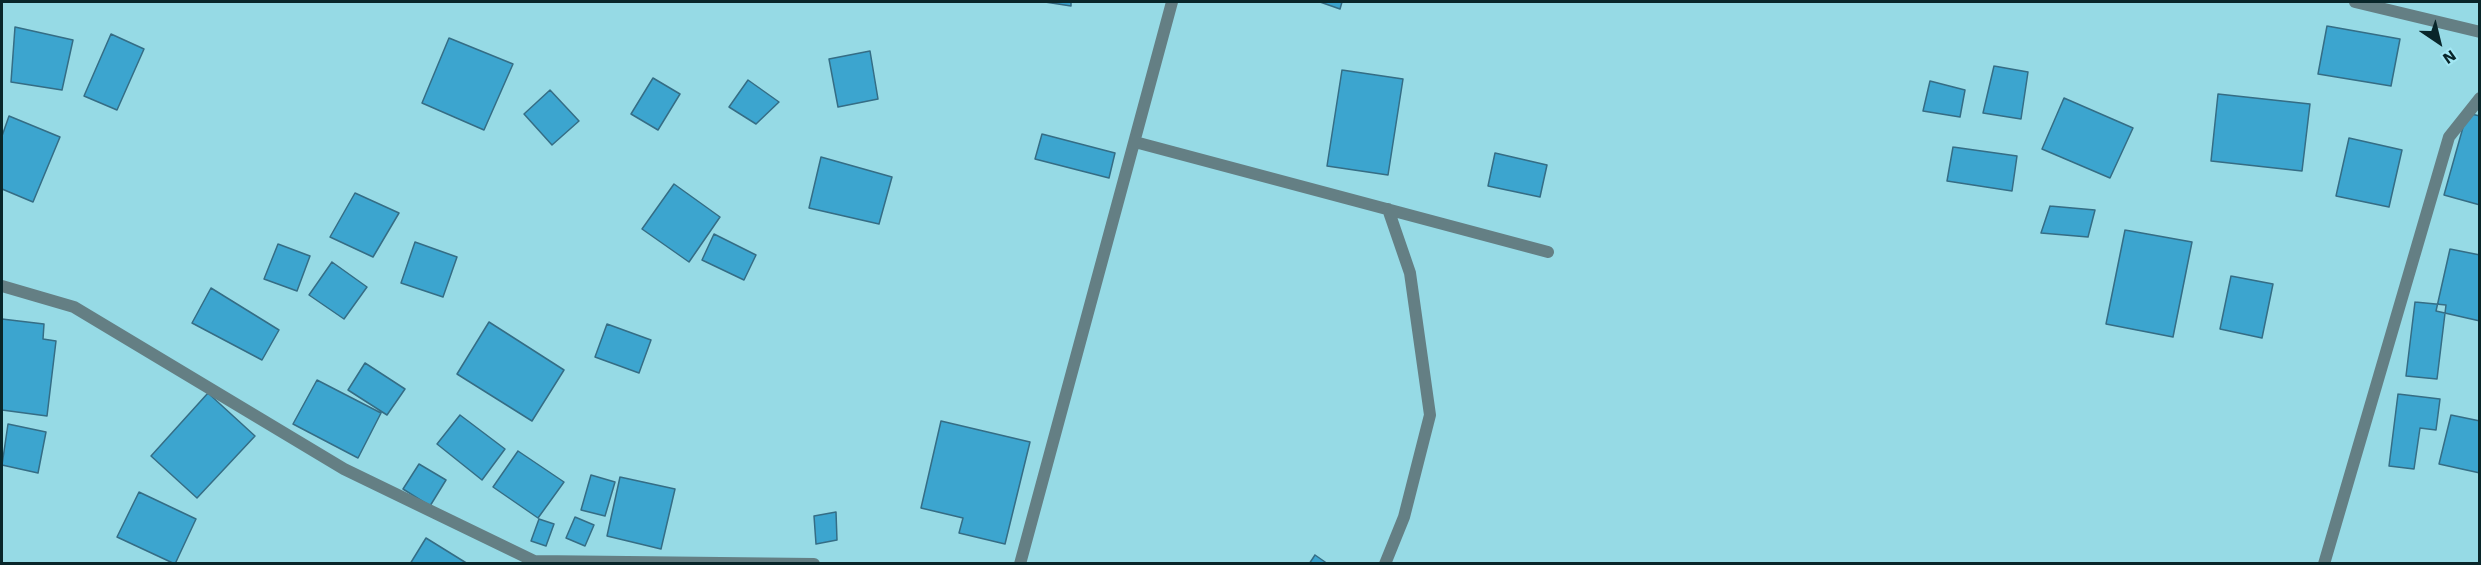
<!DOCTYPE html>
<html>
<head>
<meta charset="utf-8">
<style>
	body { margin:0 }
	#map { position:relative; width:2481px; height:565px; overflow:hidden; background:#96dae5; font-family:"Work Sans",sans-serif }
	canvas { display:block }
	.frame { position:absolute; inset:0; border:3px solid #09262a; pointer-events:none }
	.north { position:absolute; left:2409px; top:12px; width:60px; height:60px; -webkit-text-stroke:4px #a3e7f3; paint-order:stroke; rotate:145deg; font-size:16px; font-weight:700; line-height:24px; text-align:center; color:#09262a }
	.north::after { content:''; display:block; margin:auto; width:21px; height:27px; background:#09262a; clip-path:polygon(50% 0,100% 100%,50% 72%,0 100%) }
</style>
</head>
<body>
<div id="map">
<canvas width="2481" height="565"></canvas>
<div class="frame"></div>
<div class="north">N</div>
</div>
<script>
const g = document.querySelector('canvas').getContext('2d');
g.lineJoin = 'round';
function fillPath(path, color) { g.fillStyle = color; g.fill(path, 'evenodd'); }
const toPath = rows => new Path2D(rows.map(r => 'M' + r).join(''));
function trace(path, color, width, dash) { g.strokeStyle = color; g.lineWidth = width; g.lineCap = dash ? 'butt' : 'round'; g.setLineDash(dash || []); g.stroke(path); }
const building = toPath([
	[1045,2,1071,2,1071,6,1045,2],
	[1320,2,1342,2,1340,9,1320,2],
	[2327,26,2400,39,2391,86,2318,74,2327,26],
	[15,27,73,40,62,90,11,82,15,27],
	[111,34,144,49,117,110,84,96,111,34],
	[449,38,513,64,484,130,422,103,449,38],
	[870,51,878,99,838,107,829,59,870,51],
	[1994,66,2028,72,2021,119,1983,113,1994,66],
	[1342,70,1403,79,1388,175,1327,166,1342,70],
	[653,78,680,94,658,130,631,114,653,78],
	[748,80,779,102,756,124,729,107,748,80],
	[1930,81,1965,90,1960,117,1923,111,1930,81],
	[550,90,579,121,552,145,524,114,550,90],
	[2218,94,2310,104,2302,171,2211,161,2218,94],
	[2064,98,2133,128,2110,178,2042,149,2064,98],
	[2467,113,2480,116,2480,205,2444,195,2467,113],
	[9,116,60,137,33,202,2,189,2,136,9,116],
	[1042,134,1115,153,1109,178,1035,159,1042,134],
	[2349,138,2402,150,2389,207,2336,196,2349,138],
	[1953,147,2017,156,2012,191,1947,181,1953,147],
	[1495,153,1547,165,1540,197,1488,186,1495,153],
	[821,157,892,177,879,224,809,208,821,157],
	[674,184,720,217,689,262,642,229,674,184],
	[355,193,399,213,373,257,330,237,355,193],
	[2050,206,2095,210,2088,237,2041,233,2050,206],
	[2125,230,2192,242,2173,337,2106,324,2125,230],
	[714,234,756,255,744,280,702,260,714,234],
	[415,242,457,257,443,297,401,283,415,242],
	[278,244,310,256,297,291,264,279,278,244],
	[2450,249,2480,255,2480,321,2436,311,2450,249],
	[332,262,367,287,344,319,309,295,332,262],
	[2231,276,2273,284,2262,338,2220,329,2231,276],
	[211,288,279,330,262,360,192,323,211,288],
	[2415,302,2446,305,2437,379,2406,376,2415,302],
	[2,319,44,324,43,339,56,341,47,416,2,410,2,319],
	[489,322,564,370,532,421,457,374,489,322],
	[607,324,651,340,639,373,595,357,607,324],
	[365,363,405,389,387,415,348,390,365,363],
	[317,380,381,413,358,458,293,424,317,380],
	[208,393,255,436,197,498,151,456,208,393],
	[2398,394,2440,399,2436,430,2420,428,2414,469,2389,466,2398,394],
	[460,415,505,449,482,480,437,444,460,415],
	[2451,415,2480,421,2480,473,2439,464,2451,415],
	[941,421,1030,442,1005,544,959,533,963,518,921,508,941,421],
	[8,424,46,432,38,473,2,465,8,424],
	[518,451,564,482,538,518,493,487,518,451],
	[419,464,446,480,430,506,403,489,419,464],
	[591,475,615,482,605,516,581,510,591,475],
	[620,477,675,489,661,549,607,536,620,477],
	[139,492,196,519,175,564,117,537,139,492],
	[836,512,837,540,816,544,814,516,836,512],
	[575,517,594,525,585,546,566,538,575,517],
	[539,519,554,524,546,546,531,541,539,519],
	[426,538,468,564,410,564,426,538],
	[1315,555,1328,564,1309,564,1315,555]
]);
fillPath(building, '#3ca5cf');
trace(building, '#356d85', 1.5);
trace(toPath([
	[2355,2,2480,32],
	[1135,142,1548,252],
	[2,286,74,307,344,469,534,561],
	[531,564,534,561,814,564],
	[1020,564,1172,2],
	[1385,564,1404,517,1430,415,1410,273,1388,209],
	[2324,564,2449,137,2480,98]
]), '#647f84', 12);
</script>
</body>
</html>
